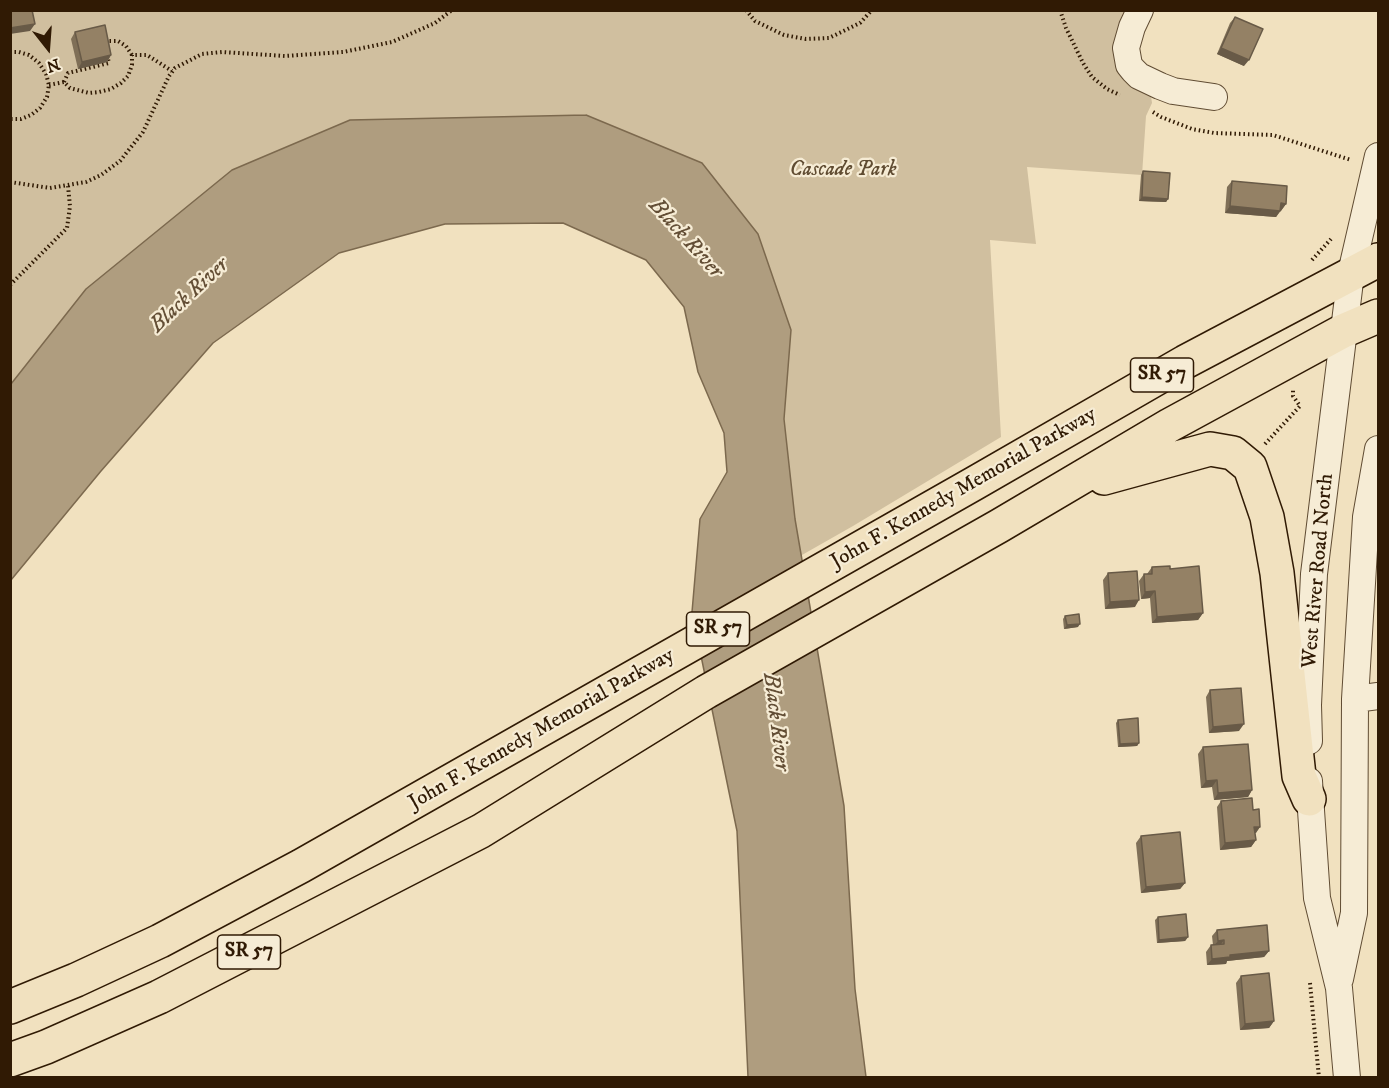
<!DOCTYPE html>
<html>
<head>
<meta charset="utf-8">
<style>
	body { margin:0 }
	#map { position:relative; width:1389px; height:1088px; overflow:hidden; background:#f1e1bf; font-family:"IM FELL DW Pica",serif }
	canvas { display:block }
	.frame { position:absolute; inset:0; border:12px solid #301a04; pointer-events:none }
	.north { position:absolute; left:18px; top:18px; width:60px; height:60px; -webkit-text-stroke:4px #f6ecd5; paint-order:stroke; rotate:163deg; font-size:16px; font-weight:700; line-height:24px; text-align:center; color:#301a04 }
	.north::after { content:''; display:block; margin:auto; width:21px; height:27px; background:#301a04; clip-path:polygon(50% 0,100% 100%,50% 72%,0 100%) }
</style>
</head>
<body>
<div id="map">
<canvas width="1389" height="1088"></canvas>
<div class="frame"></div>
<div class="north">N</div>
</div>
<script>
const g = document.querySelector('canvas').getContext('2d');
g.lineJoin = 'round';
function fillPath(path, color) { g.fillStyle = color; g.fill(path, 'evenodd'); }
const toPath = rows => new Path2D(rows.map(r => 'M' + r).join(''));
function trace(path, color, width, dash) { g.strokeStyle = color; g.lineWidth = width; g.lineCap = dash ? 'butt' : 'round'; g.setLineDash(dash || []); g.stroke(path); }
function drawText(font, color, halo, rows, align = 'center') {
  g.font = font + ' "IM FELL DW Pica",serif'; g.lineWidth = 4.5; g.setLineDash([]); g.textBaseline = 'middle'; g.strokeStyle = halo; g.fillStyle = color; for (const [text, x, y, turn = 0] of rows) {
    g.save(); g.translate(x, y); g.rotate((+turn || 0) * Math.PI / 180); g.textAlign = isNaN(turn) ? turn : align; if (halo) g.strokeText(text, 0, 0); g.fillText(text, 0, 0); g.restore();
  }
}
fillPath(toPath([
	[11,11,1126,11,1119,26,1115,45,1151,96,1152,103,1146,116,1142,175,1027,167,1036,244,990,240,1001,437,853,526,758,580,748,389,654,197,382,174,11,492]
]), '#d0bf9f');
const water = toPath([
	[586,115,702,163,758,234,791,330,784,419,795,519,844,806,855,989,866,1077,748,1077,737,831,692,612,700,519,727,472,724,433,698,372,684,307,646,260,563,223,445,224,339,253,213,343,101,471,11,580,11,384,86,289,232,170,350,120,586,115]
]);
fillPath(water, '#af9d7f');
trace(water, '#7c694e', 1.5);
const minor = toPath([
	[1140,10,1132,27,1126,48,1129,65,1133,70,1139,76,1160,86,1173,91,1214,97],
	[1355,699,1378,696],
	[1309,741,1308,705,1314,574,1351,273,1378,156],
	[1309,781,1317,898,1339,988,1347,1078],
	[1340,979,1354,913,1355,699,1366,517,1378,449]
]);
const highway = toPath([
	[1104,478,1210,449,1233,453,1250,467,1267,517,1277,573,1299,776,1309,799],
	[10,1007,76,980,160,941,301,866,975,483,1185,362,1378,260],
	[10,1060,46,1047,159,997,481,831,706,692,999,526,1170,425,1343,331,1378,316]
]);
trace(minor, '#604c33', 28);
trace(highway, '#301a04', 36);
trace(toPath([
	[746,10,755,21,784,35,806,39,829,38,860,23,872,10],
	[1060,10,1066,28,1083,63,1092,77,1107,89,1120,95],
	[105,41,118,41,126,46,132,55],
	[10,52,19,52,29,55,39,63,46,74,49,85,47,97,40,108,31,115,21,119,10,119],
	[64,82,68,73,109,63,107,55],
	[49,85,64,82,70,88,89,93,99,92,111,89,121,83,128,76,132,65,132,55,147,55,172,71],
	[1153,112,1161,117,1192,129,1214,133,1273,135,1351,160],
	[10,182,50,188,86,182,101,175,120,161,143,132,169,76,175,68,202,54,222,52,285,56,343,52,392,42,435,23,452,10],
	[1312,260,1331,239],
	[10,285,67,228,70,206,68,186],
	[1265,444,1300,406,1293,396,1293,389],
	[1310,983,1319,1078]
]), '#301a04', 4, [1.5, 3]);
trace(minor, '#f6ecd5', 26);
trace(highway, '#f1e1bf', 33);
fillPath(toPath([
	[1235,17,1244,66,1217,54,1230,23],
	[75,32,111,55,107,62,78,69,71,39],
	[1143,171,1168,199,1166,202,1139,201,1141,175],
	[1232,181,1286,204,1276,217,1225,213,1227,187],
	[1152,567,1170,569,1203,613,1198,620,1152,623,1150,598,1141,599,1139,581,1144,574,1147,574],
	[1108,573,1135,607,1105,609,1103,580],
	[1065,616,1078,627,1064,629,1063,619],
	[1210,690,1239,731,1209,733,1206,697],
	[1118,720,1139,743,1137,746,1118,747,1116,723],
	[1203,747,1252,790,1248,797,1214,800,1212,787,1201,788,1198,754],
	[1221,801,1253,810,1260,827,1255,833,1256,840,1251,847,1220,850,1217,807],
	[1141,836,1185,883,1180,889,1141,893,1136,843],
	[1158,917,1188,937,1185,941,1157,943,1155,920],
	[1217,930,1269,951,1264,957,1227,961,1226,964,1207,965,1206,952,1211,945,1213,945,1212,936],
	[1241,976,1274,1021,1269,1028,1240,1030,1236,983]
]), '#7f6f57');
fillPath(toPath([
	[35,24,30,31,10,34,10,28],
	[1221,48,1249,60,1244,66,1217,54],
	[111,55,107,62,78,69,82,62],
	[1142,197,1168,199,1166,202,1139,201],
	[1281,203,1286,204,1281,211,1277,210],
	[1230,206,1280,211,1276,217,1225,213],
	[1155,591,1150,598,1141,599,1145,592],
	[1139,600,1135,607,1105,609,1110,602],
	[1203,613,1198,620,1152,623,1157,617],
	[1080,624,1078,627,1064,629,1067,625],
	[1244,724,1239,731,1209,733,1213,727],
	[1139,743,1137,746,1118,747,1120,744],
	[1217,780,1212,787,1201,788,1206,781],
	[1252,790,1248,797,1214,800,1218,793],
	[1254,827,1260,827,1256,833,1250,834],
	[1256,840,1251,847,1220,850,1225,843],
	[1185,883,1180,889,1141,893,1146,887],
	[1188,937,1185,941,1157,943,1159,940],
	[1224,940,1219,947,1213,947,1218,941],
	[1269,951,1264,957,1227,961,1226,964,1207,965,1212,959,1230,955],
	[1274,1021,1269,1028,1240,1030,1245,1024]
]), '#685a47');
const building = toPath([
	[10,10,32,10,35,24,10,28,10,10],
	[1235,17,1263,29,1249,60,1221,48,1235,17],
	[105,25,111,55,82,62,75,32,105,25],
	[1143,171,1170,173,1168,199,1142,197,1143,171],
	[1232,181,1287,186,1286,204,1281,203,1280,211,1230,206,1232,181],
	[1170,566,1170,569,1199,566,1203,613,1157,617,1155,591,1145,592,1144,574,1152,574,1152,567,1170,566],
	[1137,571,1139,600,1110,602,1108,573,1137,571],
	[1079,614,1080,624,1067,625,1065,616,1079,614],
	[1241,688,1244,724,1213,727,1210,690,1241,688],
	[1138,718,1139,743,1120,744,1118,720,1138,718],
	[1248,744,1252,790,1218,793,1217,780,1206,781,1203,747,1248,744],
	[1252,798,1253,810,1259,809,1260,827,1254,827,1256,840,1225,843,1221,801,1252,798],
	[1180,832,1185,883,1146,887,1141,836,1180,832],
	[1186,914,1188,937,1159,940,1158,917,1186,914],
	[1267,925,1269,951,1230,955,1230,957,1212,959,1211,945,1224,944,1224,940,1218,941,1217,930,1267,925],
	[1269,973,1274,1021,1245,1024,1241,976,1269,973]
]);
fillPath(building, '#948165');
trace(building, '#685a47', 1.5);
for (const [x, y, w] of [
	[1162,375,63],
	[718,629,63],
	[249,952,63]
]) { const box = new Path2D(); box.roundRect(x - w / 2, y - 17, w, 34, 4.5); g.fillStyle = '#f6ecd5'; g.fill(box); trace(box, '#301a04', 1.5); }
drawText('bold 20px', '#301a04', null, [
	["SR 57",1162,375],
	["SR 57",718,629],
	["SR 57",249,952]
]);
drawText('italic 21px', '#604c32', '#f6ecd5', [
	["Cascade Park",843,171]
]);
drawText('21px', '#301a04', '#f6ecd5', [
	["John F. Kennedy Memorial Parkway",964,489,-30],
	["West River Road North",1319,571,-85],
	["John F. Kennedy Memorial Parkway",542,730,-30]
]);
drawText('italic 22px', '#634e35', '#f6ecd5', [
	["Black River",685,239,48],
	["Black River",190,296,-43],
	["Black River",775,722,83]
]);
</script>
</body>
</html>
